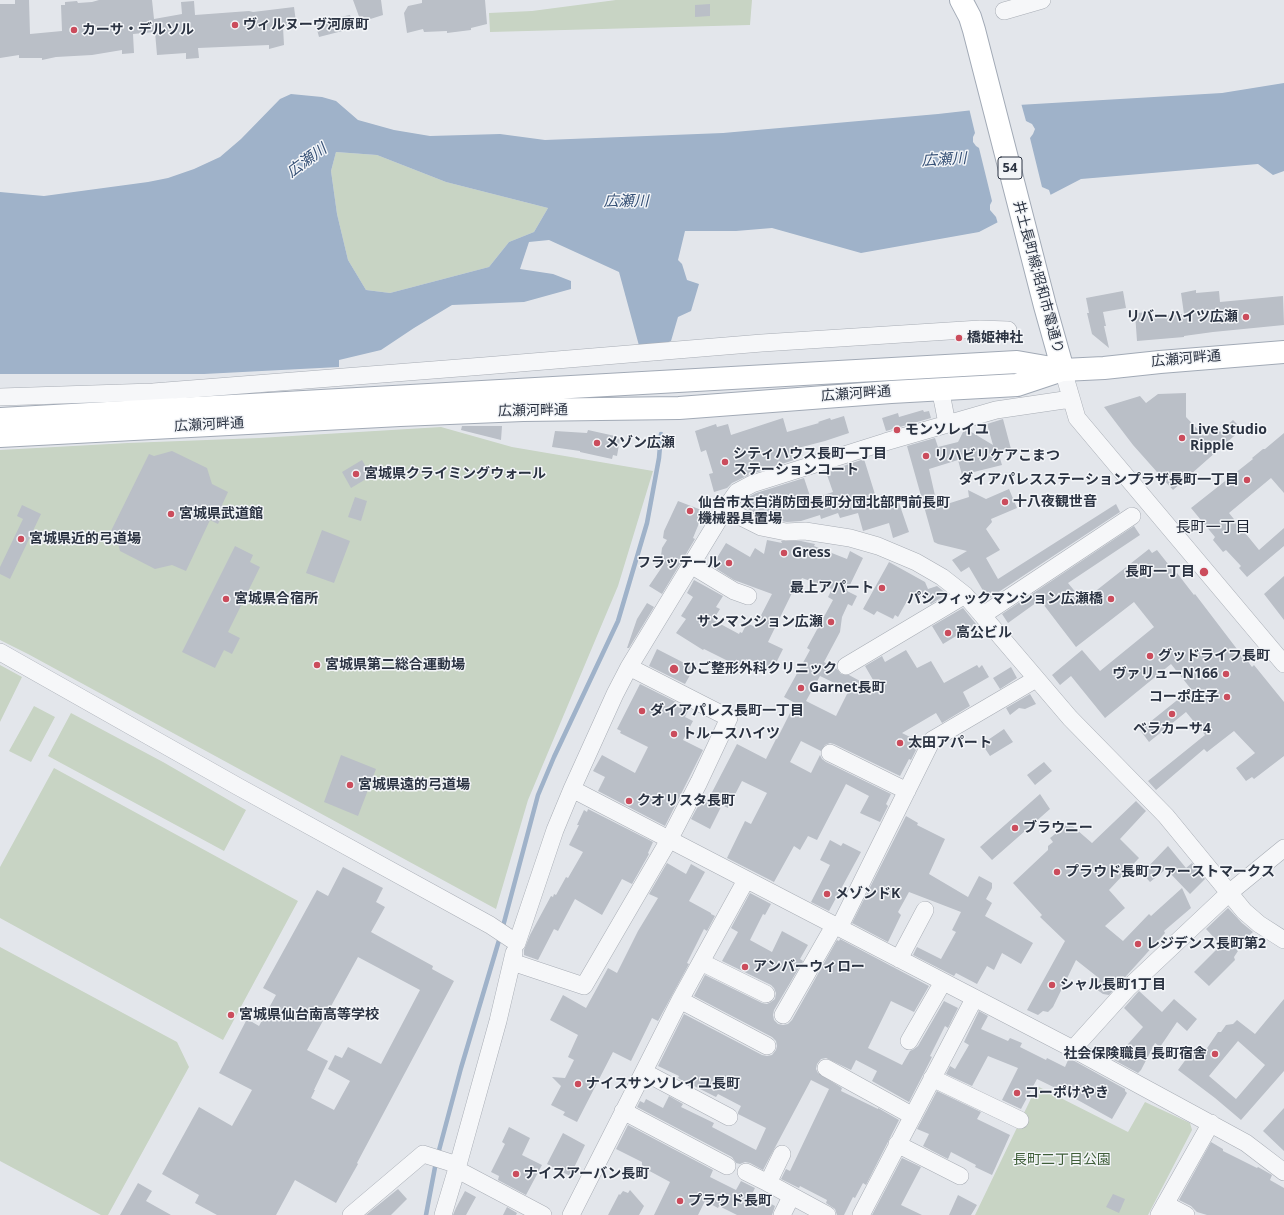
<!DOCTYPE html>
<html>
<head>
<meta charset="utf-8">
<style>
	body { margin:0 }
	canvas { display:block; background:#e3e6eb }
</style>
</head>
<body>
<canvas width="1284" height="1215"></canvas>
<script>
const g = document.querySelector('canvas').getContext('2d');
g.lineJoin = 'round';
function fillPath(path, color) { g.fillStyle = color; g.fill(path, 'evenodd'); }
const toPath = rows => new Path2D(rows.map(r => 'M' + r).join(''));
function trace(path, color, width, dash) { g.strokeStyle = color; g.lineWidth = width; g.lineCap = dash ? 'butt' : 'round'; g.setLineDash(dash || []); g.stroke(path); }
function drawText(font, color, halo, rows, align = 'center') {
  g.font = font + ' "Open Sans","Noto Sans JP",sans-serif'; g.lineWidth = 3; g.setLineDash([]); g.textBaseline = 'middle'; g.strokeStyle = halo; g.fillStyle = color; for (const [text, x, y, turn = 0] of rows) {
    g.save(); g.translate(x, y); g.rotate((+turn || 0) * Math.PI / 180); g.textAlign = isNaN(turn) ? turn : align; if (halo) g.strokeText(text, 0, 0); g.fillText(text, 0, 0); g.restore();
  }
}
fillPath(toPath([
	[616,0,752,0,750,25,490,32,489,13,532,11],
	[336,152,377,155,446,182,548,208,534,232,509,242,489,267,390,293,366,290,348,260,337,214,331,171],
	[441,427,512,447,653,471,618,586,528,800,496,909,28,654,0,640,0,450,128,443,259,438],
	[0,665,22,677,0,722],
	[34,706,55,717,31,762,9,751],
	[71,713,163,762,246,810,224,851,48,756],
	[54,768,298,901,223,1040,0,918,0,867],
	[0,947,177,1042,189,1067,108,1215,101,1215,0,1161],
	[1037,1086,1128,1132,1145,1102,1190,1123,1192,1130,1148,1215,975,1215]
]), '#c8d4c4');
fillPath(toPath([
	[1284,83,1284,171,1273,175,1258,164,1081,179,979,232,861,253,772,228,736,231,685,231,678,260,682,264,687,280,699,284,691,311,678,317,671,341,641,353,619,272,549,240,529,242,520,269,553,274,571,281,571,289,524,302,452,305,414,328,381,350,339,360,339,367,204,374,0,374,0,192,44,196,148,182,168,178,194,169,220,157,241,139,280,99,291,94,322,97,336,101,358,120,394,130,430,136,500,134,545,140,723,133,938,114,1018,105,1222,93],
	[336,152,377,155,446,182,548,208,534,232,509,242,489,267,390,293,366,290,348,260,337,214,331,171]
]), '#9fb2c9');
fillPath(toPath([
	[1021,103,1026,121,1032,124,1035,129,1033,134,1030,138,1042,187,1049,190,1051,196,998,224,996,217,990,210,990,205,992,201,979,148,976,146,973,142,973,137,975,133,969,108]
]), '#e3e6eb');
trace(toPath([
	[502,930,538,795,554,757,618,621,647,523,659,458,661,434],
	[438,1154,461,1068,500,937],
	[426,1215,436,1162]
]), '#9fb2c9', 4.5);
fillPath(toPath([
	[15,0,29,0,30,34,62,31,61,5,65,5,65,2,77,1,78,3,92,2,99,0,152,0,154,19,182,14,181,2,194,1,195,15,249,11,253,12,294,7,296,22,283,27,284,45,269,49,269,45,198,48,199,58,186,59,186,53,157,55,155,32,133,34,134,53,122,54,122,50,92,55,56,57,42,60,42,58,19,58,19,55,0,58,0,4,15,4],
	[353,0,381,0,383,15,361,22],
	[422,0,485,0,487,24,471,28,471,30,447,33,447,31,424,32,423,29,407,33,404,13,408,6,422,3],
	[710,4,710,16,695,17,695,5],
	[350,15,354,28,319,37,315,22],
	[1196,290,1196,293,1219,291,1220,302,1283,296,1284,325,1213,332,1184,336,1184,337,1137,341,1135,313,1151,312,1151,317,1184,314,1181,293],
	[1123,291,1126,308,1103,312,1106,326,1104,326,1109,348,1092,334,1087,313,1089,313,1086,298],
	[1186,393,1186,417,1204,436,1214,426,1220,432,1233,420,1242,429,1173,490,1133,445,1104,407,1140,396,1146,403,1158,394],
	[923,410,924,412,929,411,931,418,886,431,882,418,898,413,899,417],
	[844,416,849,433,825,441,794,449,794,451,791,452,794,460,749,475,732,483,727,488,714,492,709,474,713,473,706,450,701,452,695,431,716,424,717,427,728,424,731,435,783,418,787,432,819,423,818,422,830,418,831,420],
	[1003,419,1011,449,998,452,1002,465,962,475,958,460,929,469,936,500,944,497,947,504,969,497,968,490,986,499,1009,489,1017,508,991,519,992,522,986,529,1000,550,986,558,998,579,1116,504,1120,512,988,599,969,567,961,572,952,560,967,551,938,544,934,542,907,446,935,438,938,447,958,442,963,432,968,430,993,445,987,424],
	[462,426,502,426,501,440,461,430],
	[588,430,615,436,615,438,620,439,617,456,613,455,612,459,580,452,580,451,552,447,555,431,587,433],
	[1284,433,1284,493,1271,478,1229,513,1259,550,1284,528,1284,546,1247,577,1239,568,1241,566,1226,550,1223,552,1213,540,1215,537,1191,508,1253,459,1252,458,1263,449,1265,449],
	[172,451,207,468,212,484,228,492,222,505,226,507,218,524,210,520,186,571,172,565,155,569,120,551,116,536,110,533,149,454,154,456],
	[864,459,878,504,897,497,909,532,893,538,889,523,863,531,858,513,840,518,838,513,821,519,820,515,801,521,787,522,775,520,773,511,759,515,746,508,743,500,756,493,804,478,811,499,833,492,826,472],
	[362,460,371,476,351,488,342,472],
	[355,497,367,501,361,521,348,517],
	[678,501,704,511,693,538,695,539,662,594,649,586,662,567,657,564,661,556,662,548,667,540,663,538,664,531],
	[22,505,41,514,10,579,0,574,0,567,23,519,17,516],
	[1134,526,1140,535,1068,583,1083,601,1149,549,1152,553,1157,550,1176,574,1177,573,1194,595,1195,594,1240,653,1241,652,1252,667,1254,665,1284,702,1284,756,1254,779,1252,777,1246,781,1236,768,1255,753,1234,731,1207,752,1204,749,1156,790,1148,781,1205,735,1186,712,1149,742,1140,730,1191,689,1171,664,1105,718,1071,676,1060,685,1052,675,1082,650,1100,671,1154,627,1134,602,1076,647,1040,600,1008,623,1002,614],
	[322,530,350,541,334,583,306,573],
	[767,540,782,543,781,541,801,541,815,544,814,546,847,559,850,551,863,558,847,591,857,596,852,606,848,604,842,617,840,632,824,662,837,669,841,674,849,675,880,692,865,666,882,656,885,662,906,650,917,668,931,661,944,683,977,665,979,668,982,665,989,677,963,692,970,706,942,723,936,713,902,733,920,742,911,760,909,759,900,776,834,744,830,743,825,745,821,751,801,741,790,762,811,773,820,755,822,759,826,762,891,794,886,804,888,806,880,822,860,813,869,796,846,784,817,840,808,836,800,850,794,846,774,882,727,858,745,821,751,824,767,793,742,781,728,808,722,805,710,829,691,819,703,797,708,800,737,744,766,759,776,739,777,739,795,703,784,697,810,650,807,648,833,600,828,597,832,589,802,578,794,594,792,593,768,642,783,649,772,671,749,659,748,660,746,659,740,672,726,664,728,661,704,649,703,650,676,633,686,619,681,616,693,597,687,593,694,580,723,596,716,607,720,609,713,620,739,634,740,632,742,633,747,623,755,627,772,594,734,580,712,566,726,543,750,557,755,548,764,554],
	[820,676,849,690,836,716,806,701],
	[235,546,253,555,250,562,260,567,228,632,240,638,232,654,224,650,215,668,182,652],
	[889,562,925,582,928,589,937,586,947,594,931,604,912,592,898,617,895,615,893,619,877,611,874,615,863,609],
	[1284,576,1284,620,1264,594],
	[647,603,654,607,629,648,627,648,637,619],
	[963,608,976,624,943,644,932,626],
	[657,649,694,668,685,684,649,666],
	[1011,667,1017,678,1000,689,993,678],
	[640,684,676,702,675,705,688,711,685,717,693,721,683,740,703,750,665,826,598,791,605,777,593,771,602,755,635,773,648,747,620,733,621,731,617,729],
	[1030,694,1036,704,1025,709,1019,708,1010,715,1006,708],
	[1004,729,1013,742,990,756,982,744],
	[341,755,376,769,358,816,324,802],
	[1044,762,1052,771,1035,785,1027,775],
	[1040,794,1050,809,992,860,980,847],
	[1136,801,1146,811,1120,839,1139,858,1109,890,1125,908,1105,926,1123,941,1149,914,1151,916,1182,888,1191,908,1164,931,1165,933,1109,995,1103,994,1093,987,1100,979,1076,960,1053,1007,1048,1012,1043,1011,1038,1015,1027,1010,1065,941,1040,917,1042,915,1013,883,1048,850,1048,846,1053,842,1050,838,1069,823,1092,843],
	[588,809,653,842,648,853,649,854,632,884,622,879,602,915,575,899,558,931,554,929,538,960,524,955,524,950,530,935,551,896,553,897,554,894,556,895,566,877,568,878,583,852,569,845,579,825,577,825,584,810,587,812],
	[906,816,918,823,917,825,945,839,929,874,968,897,979,876,992,883,992,888,986,899,992,903,985,916,1033,943,1021,964,1002,953,994,970,987,966,977,984,956,973,954,976,913,955,917,947,941,959,956,932,952,930,961,912,909,892,898,912,901,915,888,942,852,923],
	[830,840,841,846,843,843,861,852,829,911,811,902,830,865,820,860],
	[1168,846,1186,868,1192,863,1205,879,1190,894,1166,869,1150,882,1142,873],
	[667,863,686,874,691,864,705,872,689,901,711,913,711,914,715,916,707,931,704,929,687,963,689,964,658,1021,652,1018,631,1061,613,1052,577,1122,563,1115,565,1112,551,1105,561,1086,552,1077,565,1078,574,1060,568,1057,578,1035,550,1020,563,995,586,1008,608,968,617,973,638,931,658,898,649,894],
	[343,867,383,888,376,902,385,907,371,932,433,966,432,969,454,981,357,1163,358,1164,336,1203,295,1180,276,1215,217,1215,195,1203,199,1195,162,1174,199,1107,232,1126,252,1090,219,1073,247,1019,259,1026,276,995,263,988,317,890,328,896],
	[358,957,420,990,381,1064,348,1047,342,1058,335,1055,328,1069,350,1081,334,1110,311,1098,315,1090,314,1090,328,1061,307,1050],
	[750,893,771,904,765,915,763,914,750,940,772,952,782,931,808,945,800,959,803,961,774,1010,773,1015,774,1020,778,1024,783,1025,788,1024,792,1020,837,940,839,941,840,939,929,986,914,1012,891,1001,868,1048,902,1065,910,1051,914,1049,918,1046,944,1001,958,1008,948,1028,945,1026,930,1056,932,1057,909,1102,872,1081,877,1071,856,1060,851,1070,826,1058,821,1059,817,1064,816,1069,818,1073,842,1088,841,1091,878,1109,878,1108,899,1120,866,1185,863,1183,855,1198,853,1197,844,1215,837,1215,835,1209,826,1203,827,1200,800,1186,799,1188,781,1179,786,1169,790,1171,829,1089,811,1080,763,1170,750,1163,745,1162,740,1164,736,1163,732,1157,637,1107,640,1101,644,1103,646,1099,663,1108,669,1096,683,1104,681,1107,714,1123,712,1127,756,1150,766,1128,738,1114,738,1112,741,1106,718,1094,716,1097,692,1085,692,1086,678,1078,679,1076,658,1066,684,1014,762,1055,767,1056,772,1055,776,1050,777,1046,776,1041,772,1037,694,996,705,975,762,1003,767,1004,771,1002,775,999,776,993,774,988,771,985,722,961,738,932,731,928],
	[1228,908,1242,923,1253,932,1235,948,1238,951,1234,957,1235,960,1209,986,1194,972,1221,945,1206,929],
	[1139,991,1162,1012,1174,999,1197,1019,1187,1031,1177,1022,1160,1047,1155,1043,1141,1070,1138,1073,1114,1060,1143,1027,1124,1008],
	[1284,999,1284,1071,1241,1120,1215,1098,1178,1070,1192,1051,1201,1057,1218,1032,1221,1032,1226,1025,1233,1024,1237,1020,1255,1034],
	[1238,1041,1265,1065,1236,1099,1209,1076],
	[979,1011,988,1016,981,1029,1008,1041,1010,1038,1022,1043,1020,1047,1046,1060,1047,1058,1065,1067,1069,1058,1125,1089,1125,1091,1127,1093,1112,1119,1074,1098,1074,1097,1037,1079,1021,1109,1002,1100,1018,1068,988,1056,972,1086,946,1074,950,1066,955,1069,969,1045,964,1042],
	[937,1091,981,1112,977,1119,1010,1135,992,1175,975,1167,976,1165,951,1152,948,1159,923,1146,929,1134,917,1129],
	[1284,1108,1284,1151,1263,1131],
	[628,1125,713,1170,710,1177,736,1190,741,1181,755,1188,752,1194,775,1206,772,1215,737,1215,719,1206,718,1208,705,1201,698,1215,654,1215,670,1182,642,1167,642,1162,616,1149],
	[509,1127,530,1138,522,1155,542,1165,526,1195,498,1180,499,1176,491,1172,505,1144,502,1142],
	[563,1133,585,1145,570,1176,547,1164],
	[1211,1142,1223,1149,1223,1151,1257,1168,1258,1167,1272,1175,1270,1180,1284,1188,1284,1215,1207,1215,1197,1212,1191,1206,1179,1200],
	[902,1158,921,1167,901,1205,922,1215,872,1215],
	[138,1183,152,1191,146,1201,171,1215,120,1215],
	[398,1189,407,1199,391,1215,366,1215],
	[630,1190,644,1206,639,1215,608,1215,619,1194,620,1195,623,1191,628,1193],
	[465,1191,476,1197,466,1215,453,1215,456,1208],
	[1113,1194,1125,1199,1119,1213,1106,1207],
	[958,1195,977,1205,971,1215,949,1215],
	[507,1207,517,1213,516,1215,503,1215]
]), '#babfc7');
const minor = toPath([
	[1004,11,1042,0],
	[1063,370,1077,418,1284,664],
	[940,390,943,403,947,424],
	[0,397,153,392,484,366,762,343,980,329,1008,330],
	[725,509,737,492,752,484,885,442,996,410,1071,399],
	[691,565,734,591,748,596],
	[983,615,1132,516],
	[0,652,237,786,490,925,517,943,555,830,572,789,615,694,629,667,725,509,761,527,786,532,805,531,850,538,878,546,916,562,942,577,965,595,1070,718,1166,816,1244,911,1259,924,1284,940],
	[846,666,965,595],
	[830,753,907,791],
	[572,789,1073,1049,1178,1106,1246,1143,1284,1172],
	[839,928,932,740,1036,679],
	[899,959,925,910],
	[512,962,584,986,669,840,699,782,729,718,629,667],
	[701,962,766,994],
	[680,1000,767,1046],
	[783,1015,834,926],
	[909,1041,943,982],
	[1073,1049,1128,988,1229,893,1284,848],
	[826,1068,913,1116],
	[644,1072,729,1117],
	[932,1078,1020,1120],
	[623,1111,727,1166],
	[897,1144,960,1176],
	[782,1154,768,1183,827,1215],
	[456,1169,543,1215],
	[746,1172,768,1183],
	[1165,1204,1186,1215],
	[351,1215,423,1154,458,1165],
	[443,1215,458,1165,498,1021,514,953],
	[571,1215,680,1000,746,880],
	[782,1215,791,1197],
	[861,1215,974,999],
	[1159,1215,1211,1123]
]);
const major = toPath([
	[961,0,970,17,974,30,1045,306,1063,370],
	[0,419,1017,362,1063,370,1104,368,1160,362,1284,352],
	[0,436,400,415,523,410,679,408,891,392,1017,385,1059,371]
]);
trace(minor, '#a8adb5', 18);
trace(major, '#a2aab6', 24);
trace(minor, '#f6f7f9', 17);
trace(major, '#fff', 22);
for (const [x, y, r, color] of [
	[235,25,4,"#cb4c5c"],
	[74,30,4,"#cb4c5c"],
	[1246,317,4,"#cb4c5c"],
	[959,338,4,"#cb4c5c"],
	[897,430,4,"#cb4c5c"],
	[1182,438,4,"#cb4c5c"],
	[597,443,4,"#cb4c5c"],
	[926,456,4,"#cb4c5c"],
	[725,462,4,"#cb4c5c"],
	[356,474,4,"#cb4c5c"],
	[1247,480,4,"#cb4c5c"],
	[1005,502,4,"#cb4c5c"],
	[690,511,4,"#cb4c5c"],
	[171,514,4,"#cb4c5c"],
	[21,539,4,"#cb4c5c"],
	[784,553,4,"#cb4c5c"],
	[729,563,4,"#cb4c5c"],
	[1204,572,5,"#cb4c5c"],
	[882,588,4,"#cb4c5c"],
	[226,599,4,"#cb4c5c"],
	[1111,599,4,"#cb4c5c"],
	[831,622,4,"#cb4c5c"],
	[948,633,4,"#cb4c5c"],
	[1150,656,4,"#cb4c5c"],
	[317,665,4,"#cb4c5c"],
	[674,669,5,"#cb4c5c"],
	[1226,674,4,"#cb4c5c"],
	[801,688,4,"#cb4c5c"],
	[1227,697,4,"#cb4c5c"],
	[642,711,4,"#cb4c5c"],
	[1172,714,4,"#cb4c5c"],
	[674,734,4,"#cb4c5c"],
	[900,743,4,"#cb4c5c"],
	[350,785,4,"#cb4c5c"],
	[629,801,4,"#cb4c5c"],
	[1015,828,4,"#cb4c5c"],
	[1057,872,4,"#cb4c5c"],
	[827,894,4,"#cb4c5c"],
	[1138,944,4,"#cb4c5c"],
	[745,967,4,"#cb4c5c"],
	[1052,985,4,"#cb4c5c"],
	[231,1015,4,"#cb4c5c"],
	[1215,1054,4,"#cb4c5c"],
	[578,1084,4,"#cb4c5c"],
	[1017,1093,4,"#cb4c5c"],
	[516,1174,4,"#cb4c5c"],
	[680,1201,4,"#cb4c5c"]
]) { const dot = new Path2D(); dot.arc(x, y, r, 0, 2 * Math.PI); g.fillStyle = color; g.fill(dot); trace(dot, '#f3f5f8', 1.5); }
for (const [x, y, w] of [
	[1010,168,24]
]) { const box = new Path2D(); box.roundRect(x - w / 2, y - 11, w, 22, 3); g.fillStyle = '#f3f5f8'; g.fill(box); trace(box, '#2b3342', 1); }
drawText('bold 13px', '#2b3342', null, [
	["54",1010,168]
]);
drawText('bold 14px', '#2b3342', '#f3f5f8', [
	["ヴィルヌーヴ河原町",243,25],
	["カーサ・デルソル",82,30],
	["リバーハイツ広瀬",1238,317,"right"],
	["橋姫神社",967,338],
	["モンソレイユ",905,430],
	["Live Studio",1190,430],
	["Ripple",1190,446],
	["メゾン広瀬",605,443],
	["シティハウス長町一丁目",733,454],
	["ステーションコート",733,470],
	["リハビリケアこまつ",934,456],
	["宮城県クライミングウォール",364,474],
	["ダイアパレスステーションプラザ長町一丁目",1239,480,"right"],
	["十八夜観世音",1013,502],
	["仙台市太白消防団長町分団北部門前長町",698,503],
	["機械器具置場",698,519],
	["宮城県武道館",179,514],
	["宮城県近的弓道場",29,539],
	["Gress",792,553],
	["フラッテール",721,563,"right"],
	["長町一丁目",1195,572,"right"],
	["最上アパート",874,588,"right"],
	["宮城県合宿所",234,599],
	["パシフィックマンション広瀬橋",1103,599,"right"],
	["サンマンション広瀬",823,622,"right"],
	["高公ビル",956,633],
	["グッドライフ長町",1158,656],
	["宮城県第二総合運動場",325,665],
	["ひご整形外科クリニック",683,669],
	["ヴァリューN166",1218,674,"right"],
	["Garnet長町",809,688],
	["コーポ庄子",1219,697,"right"],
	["ダイアパレス長町一丁目",650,711],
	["ベラカーサ4",1172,729,"center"],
	["トルースハイツ",682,734],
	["太田アパート",908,743],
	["宮城県遠的弓道場",358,785],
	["クオリスタ長町",637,801],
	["ブラウニー",1023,828],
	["プラウド長町ファーストマークス",1065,872],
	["メゾンドK",835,894],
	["レジデンス長町第2",1146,944],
	["アンバーウィロー",753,967],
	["シャル長町1丁目",1060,985],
	["宮城県仙台南高等学校",239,1015],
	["社会保険職員 長町宿舎",1207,1054,"right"],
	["ナイスサンソレイユ長町",586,1084],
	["コーポけやき",1025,1093],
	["ナイスアーバン長町",524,1174],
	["プラウド長町",688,1201]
], 'left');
drawText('14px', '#2b3342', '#f3f5f8', [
	["井土長町線;昭和市電通り",1038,277,75],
	["広瀬河畔通",1186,359,-5],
	["広瀬河畔通",856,394,-4],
	["広瀬河畔通",533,411,-1],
	["広瀬河畔通",209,425,-3]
]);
drawText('14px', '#3f5e39', '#f3f5f8', [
	["長町二丁目公園",1062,1160]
]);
drawText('italic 15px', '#365176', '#f3f5f8', [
	["広瀬川",944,160,-3],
	["広瀬川",307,161,-36],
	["広瀬川",626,202]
]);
drawText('15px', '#1d2433', '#f3f5f8', [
	["長町一丁目",1213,528]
]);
</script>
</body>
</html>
